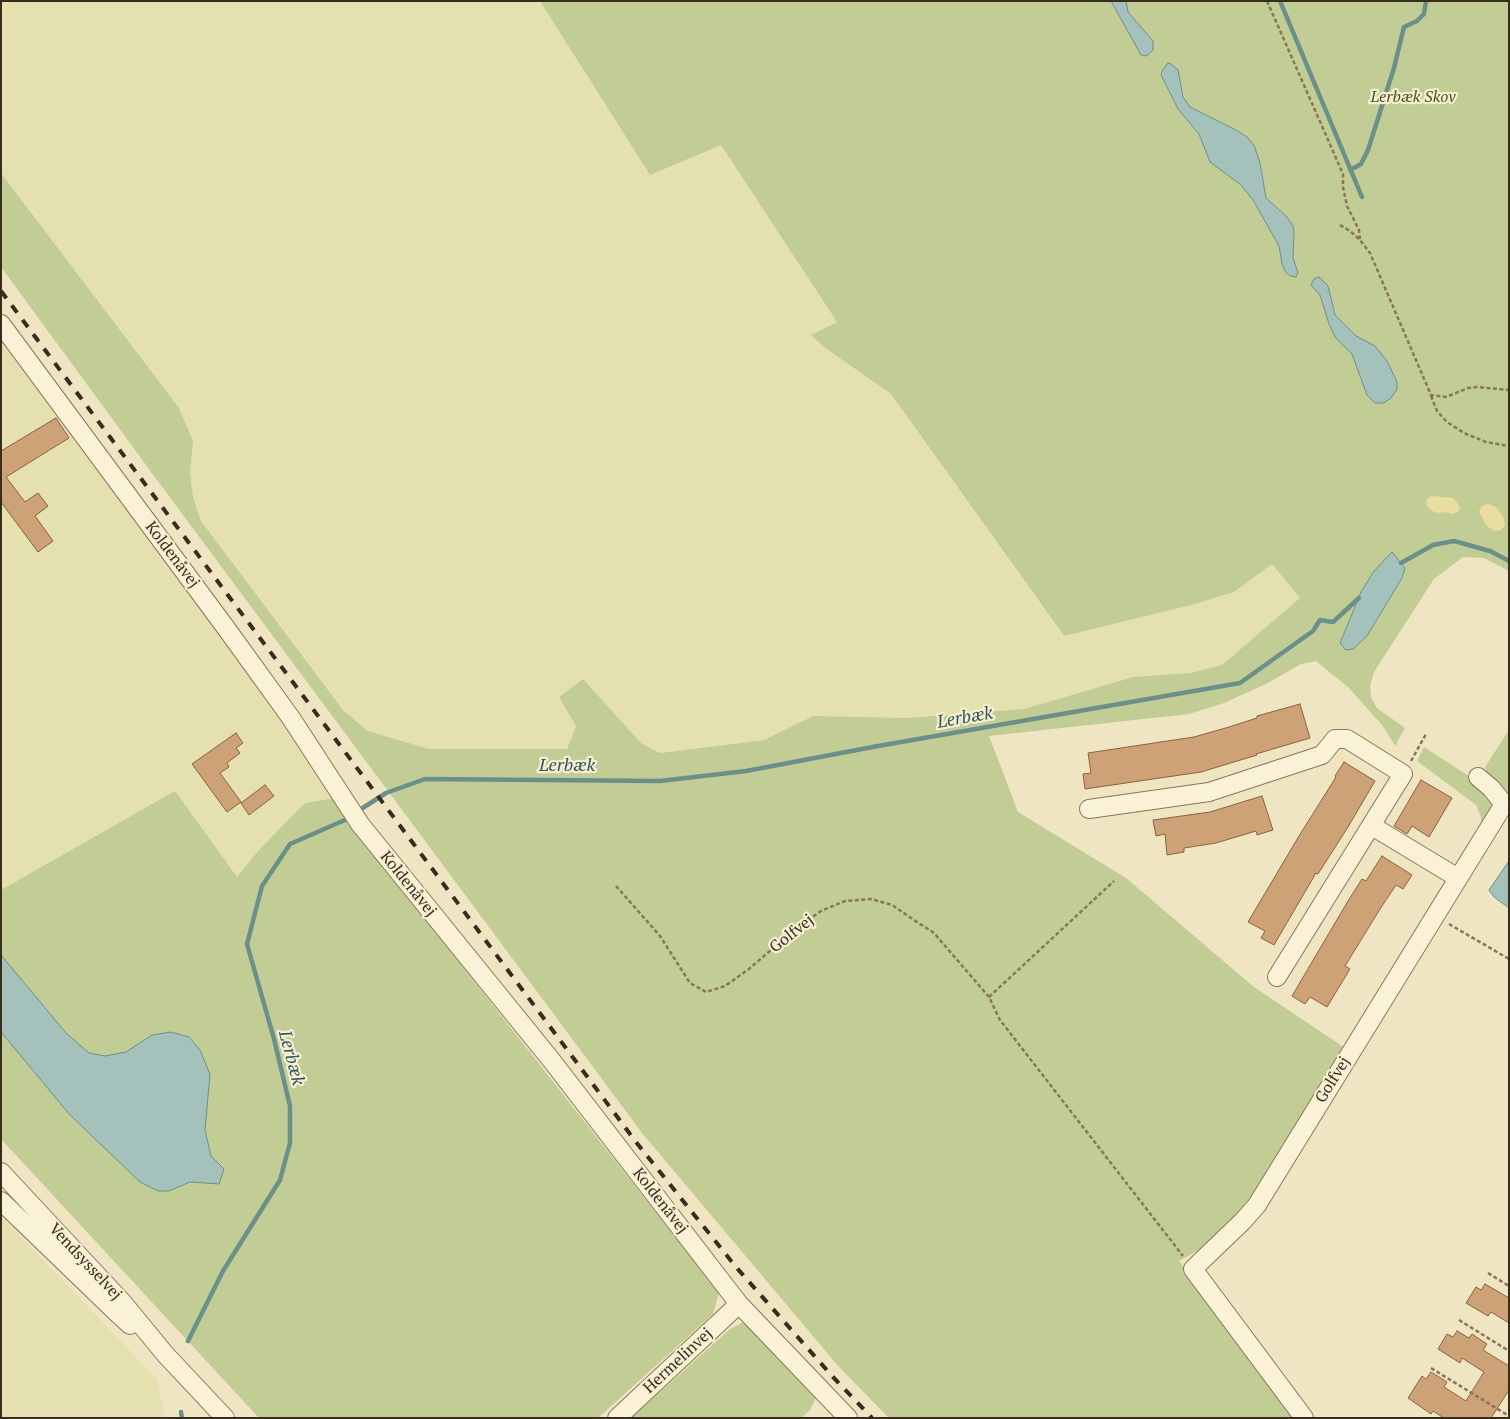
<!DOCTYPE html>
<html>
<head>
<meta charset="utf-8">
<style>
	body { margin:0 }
	#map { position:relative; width:1510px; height:1419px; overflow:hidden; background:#efe5c2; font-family:"PT Serif",serif }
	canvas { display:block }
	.frame { position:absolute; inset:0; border:2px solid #382d1d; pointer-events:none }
</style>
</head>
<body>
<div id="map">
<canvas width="1510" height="1419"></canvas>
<div class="frame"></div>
</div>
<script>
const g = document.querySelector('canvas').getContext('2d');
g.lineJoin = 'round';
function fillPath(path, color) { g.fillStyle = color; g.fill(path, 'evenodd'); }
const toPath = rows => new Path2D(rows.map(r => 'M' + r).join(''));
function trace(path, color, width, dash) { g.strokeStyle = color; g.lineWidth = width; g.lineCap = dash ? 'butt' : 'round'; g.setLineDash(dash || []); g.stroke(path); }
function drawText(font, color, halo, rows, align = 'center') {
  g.font = font + ' "PT Serif",serif'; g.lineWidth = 4.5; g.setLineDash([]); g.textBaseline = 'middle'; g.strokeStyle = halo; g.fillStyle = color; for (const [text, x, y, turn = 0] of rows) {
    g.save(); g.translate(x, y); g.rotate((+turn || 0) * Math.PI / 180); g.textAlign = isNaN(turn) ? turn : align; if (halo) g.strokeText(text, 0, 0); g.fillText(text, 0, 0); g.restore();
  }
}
fillPath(toPath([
	[1,1,540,1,650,175,721,145,837,322,812,335,824,347,891,394,1063,636,1234,592,1272,563,1301,598,1222,665,1190,673,1133,677,1024,709,908,718,813,716,764,740,660,753,641,743,583,679,576,726,567,749,429,749,368,731,343,710,201,521,193,497,190,472,193,441,179,408,1,173],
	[1,341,262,691,336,798,278,832,259,850,237,877,9,887,1,890],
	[1,1216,157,1379,165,1418,1,1418]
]), '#e5e0af');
fillPath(toPath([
	[540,1,1509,1,1509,571,1484,558,1463,557,1434,579,1374,672,1370,686,1371,697,1377,708,1405,728,1397,742,1396,747,1382,725,1349,688,1316,661,1301,664,1266,684,1224,703,1189,714,989,736,1018,812,1126,878,1254,987,1345,1048,1252,1200,1239,1217,1203,1248,1179,1261,1295,1418,889,1418,839,1367,642,1133,157,480,1,267,1,173,179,408,193,441,190,472,193,497,201,521,343,710,368,731,429,749,567,749,576,726,559,697,583,679,641,743,660,753,764,740,813,716,908,718,1024,709,1133,677,1190,673,1222,665,1300,598,1272,564,1234,592,1191,605,1064,636,891,394,824,347,811,335,837,322,721,145,650,175],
	[1361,592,1346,650,1340,643],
	[1509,730,1509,793,1489,778,1485,767],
	[1424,747,1475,780,1492,798,1493,808,1481,830,1481,817,1476,805,1417,761],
	[175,791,237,877,259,850,305,803,336,798,357,832,719,1293,713,1314,598,1418,259,1418,1,1139,1,890],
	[746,1321,816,1398,810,1410,801,1418,631,1418,730,1329]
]), '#c2cd96');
fillPath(toPath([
	[1432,496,1453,498,1458,504,1460,509,1458,512,1452,514,1447,512,1438,513,1432,511,1426,505,1427,499],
	[1488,504,1496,507,1503,516,1505,525,1501,530,1496,531,1493,531,1486,525,1479,511,1482,506]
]), '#ebdd9f');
const water = toPath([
	[1111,1,1126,1,1128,12,1153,41,1153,50,1147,56,1141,55,1111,1],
	[1168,63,1171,64,1178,70,1183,97,1190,107,1236,130,1247,137,1254,145,1260,163,1266,198,1287,217,1293,226,1294,231,1293,258,1298,273,1296,277,1290,276,1285,271,1282,264,1279,246,1253,200,1241,185,1210,162,1199,134,1178,109,1161,75,1162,71,1168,63],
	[1319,277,1328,286,1335,315,1356,336,1375,346,1387,361,1397,382,1397,389,1391,398,1384,403,1375,403,1367,395,1352,354,1335,337,1329,324,1320,295,1311,285,1314,279,1319,277],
	[1392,552,1405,568,1402,578,1367,636,1353,649,1346,650,1340,643,1361,592,1374,571,1392,552],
	[1509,861,1509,908,1494,897,1489,890,1509,861],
	[1,955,66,1033,89,1053,105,1056,126,1052,152,1035,171,1032,189,1037,200,1050,210,1074,205,1130,211,1156,224,1169,219,1184,190,1182,169,1191,158,1191,140,1182,70,1115,1,1032,1,955]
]);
fillPath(water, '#a5c1bb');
trace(water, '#6b908a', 1);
trace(toPath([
	[1280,1,1362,197],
	[1350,170,1361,164,1368,150,1394,68,1404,27,1417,21,1424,14,1426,1],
	[1401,563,1433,545,1454,541,1490,551,1509,561],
	[358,811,386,793,425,779,660,781,746,771,878,746,1240,683,1313,631,1320,620,1333,622,1359,598],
	[188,1341,223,1271,280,1180,290,1143,290,1106,274,1039,247,944,262,886,290,844,345,820,351,816],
	[181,1412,182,1418]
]), '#6b908a', 4.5);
const building = toPath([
	[56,418,69,438,6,477,25,502,38,493,48,506,35,516,53,541,38,552,1,502,1,451,56,418],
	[1300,704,1310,738,1256,754,1257,755,1201,772,1085,789,1083,774,1091,773,1088,753,1194,737,1229,727,1257,718,1257,716,1300,704],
	[236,733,243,743,236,748,240,753,227,763,229,767,220,773,241,802,227,812,192,764,236,733],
	[1344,762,1375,781,1348,827,1318,874,1316,873,1274,945,1261,938,1265,931,1248,922,1299,836,1336,777,1335,776,1344,762],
	[1421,780,1452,798,1429,837,1412,826,1407,834,1394,826,1421,780],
	[265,785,274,796,249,815,241,803,265,785],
	[1262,796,1273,830,1257,835,1256,831,1216,843,1184,848,1184,852,1167,855,1165,834,1156,836,1153,820,1210,812,1262,796],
	[1382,856,1412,875,1403,889,1396,885,1380,909,1345,966,1350,969,1327,1007,1310,997,1305,1004,1292,996,1348,901,1362,879,1366,881,1382,856],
	[1485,1284,1509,1298,1509,1323,1491,1312,1488,1316,1466,1303,1476,1287,1481,1290,1485,1284],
	[1457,1331,1469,1338,1472,1334,1487,1344,1483,1350,1509,1366,1509,1390,1491,1418,1444,1418,1433,1411,1431,1414,1408,1398,1422,1376,1426,1379,1431,1372,1447,1382,1444,1387,1466,1401,1484,1372,1462,1358,1460,1363,1438,1349,1447,1334,1453,1337,1457,1331]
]);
fillPath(building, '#cea277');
trace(building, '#89623e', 1);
const minor = toPath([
	[1,324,226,628,291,718,360,824,552,1061,739,1304,848,1418],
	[1089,809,1209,792,1322,755,1335,739,1347,739,1403,774,1277,977],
	[1372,826,1458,878],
	[1,1172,124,1304,165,1354,225,1418],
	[1,1201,115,1311,130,1325],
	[617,1418,739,1304],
	[1304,1418,1193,1269,1243,1221,1257,1205,1504,804,1491,788,1478,777]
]);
trace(minor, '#897659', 20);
trace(toPath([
	[1267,1,1343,174,1343,187,1347,206,1359,230,1360,240],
	[1340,225,1350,231,1360,240,1370,253,1431,395,1446,397,1468,388,1477,387,1509,390],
	[1431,396,1437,411,1447,422,1464,433,1486,442,1509,446],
	[1411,761,1426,734],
	[616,886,660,936,690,983,706,992,725,986,749,969,795,929,821,911,845,901,871,899,892,905,917,922,934,933,989,997,1000,1020,1183,1256],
	[1449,924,1509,959],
	[989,997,1114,881],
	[1488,1273,1509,1286],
	[1459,1320,1509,1351],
	[1431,1368,1509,1416]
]), '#897659', 2.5, [4, 2.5]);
trace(minor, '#f9f2d6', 18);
trace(toPath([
	[1,291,636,1142,736,1267,833,1377,872,1418]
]), '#382d1d', 4, [9, 9]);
drawText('italic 16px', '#455524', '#f6efd2', [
	["Lerbæk Skov",1413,97]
]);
drawText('16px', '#382d1d', '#f6efd2', [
	["Koldenåvej",172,555,53],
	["Koldenåvej",408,884,51],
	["Golfvej",792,934,-38],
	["Golfvej",1333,1080,-58],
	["Koldenåvej",660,1201,52],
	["Vendsysselvej",85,1262,47],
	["Hermelinvej",678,1361,-43]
]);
drawText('italic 18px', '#2c5859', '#f6efd2', [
	["Lerbæk",965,718,-10],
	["Lerbæk",567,766],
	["Lerbæk",291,1058,75]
]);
</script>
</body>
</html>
